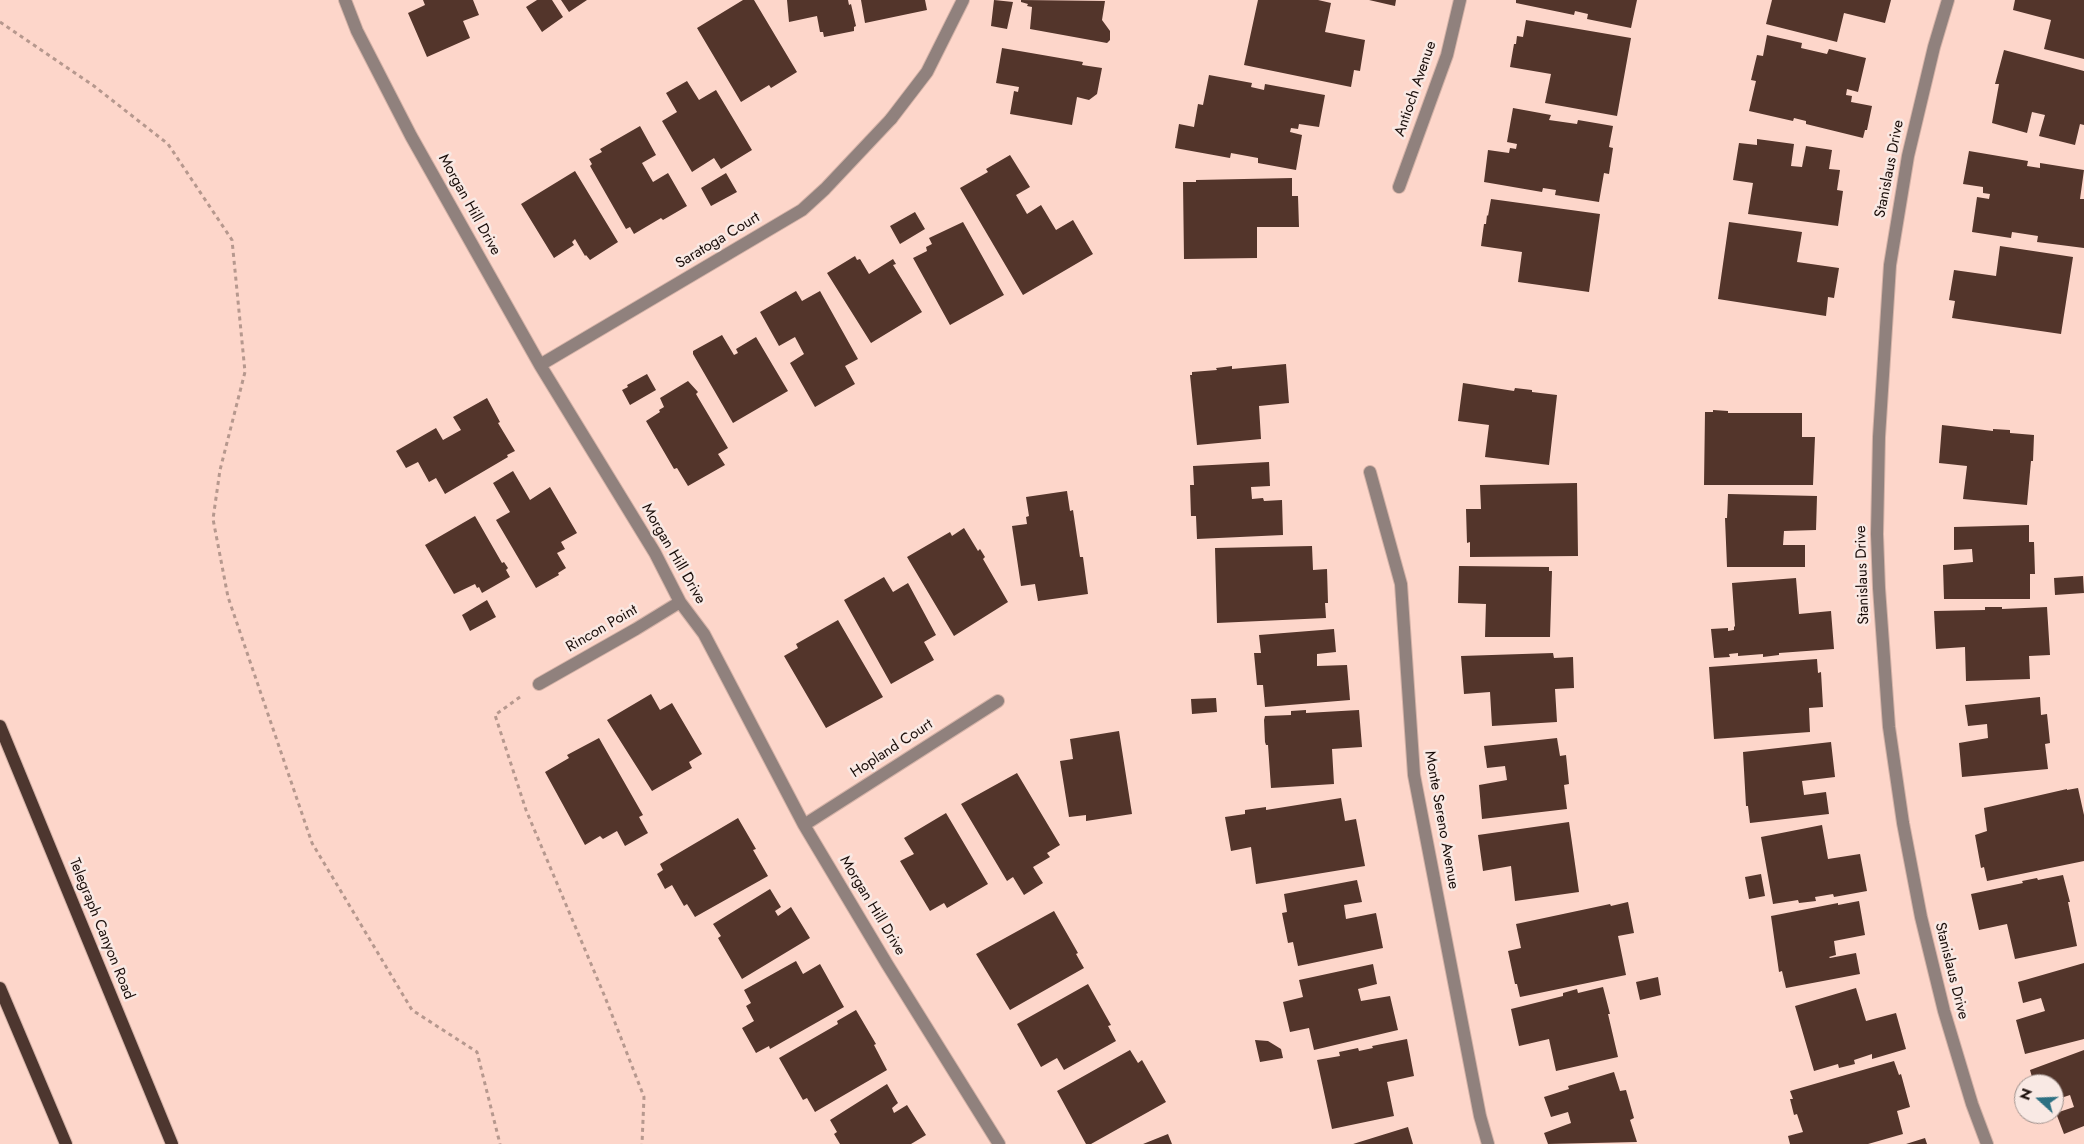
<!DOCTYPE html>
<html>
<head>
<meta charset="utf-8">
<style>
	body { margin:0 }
	#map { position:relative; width:2084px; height:1144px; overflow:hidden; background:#fdd6ca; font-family:Jost,sans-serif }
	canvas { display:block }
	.north { position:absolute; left:2014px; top:1074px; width:50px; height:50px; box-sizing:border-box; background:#f9e9e4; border:1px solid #9f918c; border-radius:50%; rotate:290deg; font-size:14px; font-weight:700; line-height:20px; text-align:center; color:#180c08 }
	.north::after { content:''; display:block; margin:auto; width:18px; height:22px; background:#2d7082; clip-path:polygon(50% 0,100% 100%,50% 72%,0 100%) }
</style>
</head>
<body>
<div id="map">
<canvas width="2084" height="1144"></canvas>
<div class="north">N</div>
</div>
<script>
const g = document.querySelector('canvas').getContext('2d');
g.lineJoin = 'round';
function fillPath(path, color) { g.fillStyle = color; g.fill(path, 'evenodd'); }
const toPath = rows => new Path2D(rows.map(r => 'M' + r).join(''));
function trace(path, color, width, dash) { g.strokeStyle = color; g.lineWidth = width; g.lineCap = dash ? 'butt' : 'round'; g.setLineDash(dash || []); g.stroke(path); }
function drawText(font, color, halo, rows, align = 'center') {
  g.font = font + ' Jost,sans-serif'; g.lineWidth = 5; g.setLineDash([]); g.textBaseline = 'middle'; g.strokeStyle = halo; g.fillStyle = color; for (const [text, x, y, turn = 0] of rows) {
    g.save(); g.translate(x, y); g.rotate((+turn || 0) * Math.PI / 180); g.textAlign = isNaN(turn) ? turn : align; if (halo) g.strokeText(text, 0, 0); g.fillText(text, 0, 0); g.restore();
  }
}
fillPath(toPath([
	[423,0,473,0,479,15,463,21,470,38,427,57,408,13,425,5],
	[537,0,552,0,563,17,542,32,526,7],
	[561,0,587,0,569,12],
	[743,0,754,0,797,72,771,88,769,85,741,102,697,28],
	[787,0,848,0,849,5,851,4,856,26,854,27,854,31,824,37,823,32,820,32,817,16,789,22],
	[861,0,925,0,927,10,865,23],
	[994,0,1013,2,1007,29,991,26],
	[1021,0,1105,1,1102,20,1110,31,1110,40,1107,43,1030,29,1032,7,1027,6,1028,4,1021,2],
	[1258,0,1318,0,1331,3,1325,32,1365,40,1360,71,1354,70,1351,87,1244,65],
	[1369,0,1396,0,1395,6],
	[1516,0,1637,0,1631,28,1587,19,1588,14,1575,11,1574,15,1516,3],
	[1772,0,1891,0,1885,23,1844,13,1837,42,1766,24],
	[2015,0,2084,0,2084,59,2044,49,2051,20,2013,10],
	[1526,20,1631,38,1617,116,1545,103,1551,74,1510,67,1514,44,1516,44,1517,36,1523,37],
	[1767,35,1802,43,1801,48,1827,54,1829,49,1866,58,1858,92,1847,89,1846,95,1852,96,1851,102,1872,106,1867,130,1865,130,1863,138,1806,124,1806,121,1794,118,1793,121,1749,111,1756,81,1751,80,1757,55,1763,56],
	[1002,48,1083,62,1082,65,1102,68,1097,94,1089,100,1077,97,1072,125,1010,114,1014,91,1018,92,1019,87,996,83],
	[2004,50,2084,71,2084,125,2080,124,2075,145,2039,136,2045,115,2032,112,2027,133,1992,123,1999,84,1995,84],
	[1209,75,1252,83,1251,87,1264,90,1265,84,1325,95,1319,127,1299,124,1298,129,1291,128,1290,132,1302,135,1296,170,1258,163,1258,158,1231,153,1230,158,1175,148,1179,124,1194,127,1198,104,1203,105],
	[687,81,699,100,716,90,752,150,721,169,714,158,692,172,662,121,677,112,666,93],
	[1513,108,1551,115,1549,120,1577,124,1578,120,1613,126,1609,147,1613,148,1609,174,1604,173,1599,202,1555,195,1556,190,1543,188,1542,192,1484,182,1488,150,1509,153,1510,148,1516,149,1517,144,1507,142],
	[640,126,656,155,642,163,653,182,668,173,687,206,663,220,661,218,634,234,630,227,626,229,590,166,592,164,589,159,602,152,600,149],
	[1757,139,1794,144,1791,166,1802,167,1806,146,1832,150,1829,169,1840,170,1837,190,1843,191,1838,226,1748,214,1753,183,1733,180,1739,143,1757,145],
	[1969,151,2028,161,2027,166,2040,168,2040,163,2084,170,2080,199,2084,199,2084,248,2037,242,2038,236,2012,232,2011,238,1972,232,1977,197,1989,199,1990,194,1983,193,1983,187,1963,184],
	[1010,155,1030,187,1016,195,1027,214,1041,205,1056,230,1073,220,1093,254,1023,295,960,188,988,172,986,169],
	[575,171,618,242,590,260,586,255,585,256,575,239,572,242,574,245,554,258,521,204],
	[726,173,737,192,711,206,701,188],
	[1292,178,1292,196,1298,196,1299,227,1257,227,1257,258,1184,259,1183,182,1196,182,1196,180],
	[1491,199,1600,214,1589,292,1518,282,1522,252,1481,246,1484,224,1486,224,1487,215,1488,216],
	[915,212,925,229,900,244,890,226],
	[963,222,1004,295,950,325,913,258,927,251,926,247,932,244,929,238],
	[1729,222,1802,232,1797,262,1839,268,1834,298,1828,297,1826,316,1718,299],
	[2000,246,2073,257,2061,334,1952,318,1955,301,1949,300,1954,270,1996,276],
	[855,256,857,260,860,259,869,274,893,259,896,264,893,265,922,312,871,343,827,273],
	[796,291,802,301,820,291,858,359,845,366,855,384,815,407,790,363,804,354,795,337,779,346,760,312],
	[722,335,734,355,738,353,736,349,756,337,788,391,733,423,693,354,693,351],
	[1286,364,1289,403,1259,406,1261,439,1197,445,1190,375,1192,375,1192,372,1217,370,1216,368,1232,366,1232,369],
	[647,374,656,390,630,405,622,390,628,387,627,385],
	[688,381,698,392,696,394,728,448,718,454,725,465,688,486,677,468,674,469,646,421,660,412,659,410,664,407,660,398],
	[1463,383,1514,391,1515,388,1532,390,1532,392,1557,395,1549,465,1485,457,1489,425,1458,421],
	[487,398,500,422,498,423,515,451,507,455,508,457,445,494,436,478,429,482,418,462,406,468,396,451,436,428,443,440,461,430,453,417],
	[1713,410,1728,411,1728,413,1802,413,1802,437,1815,437,1813,485,1704,485,1705,412,1713,412],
	[1942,425,1993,431,1993,429,2010,430,2010,433,2034,435,2033,461,2031,461,2027,505,1963,499,1967,466,1939,463],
	[1269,462,1270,486,1251,487,1252,499,1263,498,1264,501,1282,500,1283,535,1197,539,1196,516,1191,516,1190,485,1194,485,1193,466],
	[513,471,530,500,550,487,577,533,561,542,565,549,557,553,566,568,558,573,559,575,536,588,496,520,510,512,493,483],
	[1577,483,1578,556,1470,557,1470,542,1467,543,1466,509,1481,509,1480,485],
	[1067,491,1070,511,1073,510,1080,557,1083,557,1088,594,1038,601,1035,584,1021,586,1012,526,1027,524,1026,517,1029,516,1026,497],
	[1728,494,1817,496,1816,530,1784,531,1783,545,1805,545,1805,567,1727,567,1725,518,1727,518],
	[475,516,502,563,504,562,508,568,506,570,510,577,482,593,479,587,477,588,475,584,454,594,425,545],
	[2029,525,2029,542,2034,542,2035,574,2030,574,2030,599,1944,599,1943,565,1973,562,1972,549,1954,550,1954,527],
	[964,528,978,551,980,549,985,557,983,559,1008,602,954,636,907,557,950,532,952,536],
	[1312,546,1313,570,1327,569,1328,603,1325,603,1326,618,1217,623,1215,548],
	[1459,566,1549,567,1549,571,1552,571,1550,637,1485,637,1486,604,1458,603],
	[2083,576,2084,593,2055,595,2054,578],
	[884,577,893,592,908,583,936,635,924,642,934,660,891,684,844,600],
	[1796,578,1799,614,1831,611,1834,649,1779,653,1779,655,1763,657,1763,654,1738,656,1738,653,1729,654,1730,657,1714,658,1711,629,1728,628,1728,631,1734,630,1734,627,1735,626,1732,583],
	[487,600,496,617,470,631,462,615],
	[1985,607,2002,607,2002,609,2047,607,2050,655,2029,656,2030,679,1966,681,1965,647,1936,649,1934,611,1985,610],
	[838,620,883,697,826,728,784,656,798,648,796,644],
	[1334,629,1336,652,1317,654,1317,666,1347,665,1350,700,1265,707,1263,685,1257,685,1254,653,1261,653,1259,635],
	[1553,653,1554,658,1573,657,1574,688,1555,689,1557,722,1492,726,1490,692,1464,694,1461,656],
	[1817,659,1818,673,1821,672,1823,707,1809,708,1810,732,1714,739,1709,667],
	[651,694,660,710,672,703,702,754,689,762,692,768,652,791,607,720],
	[2040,697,2041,715,2047,714,2050,743,2045,744,2048,769,1962,777,1959,743,1988,738,1987,724,1968,726,1965,705],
	[1216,698,1217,712,1192,714,1191,699],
	[1306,710,1306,713,1359,710,1362,747,1332,749,1334,784,1271,788,1268,745,1266,745,1265,742,1264,720,1265,716,1291,715,1291,711],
	[1119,731,1132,814,1086,821,1086,815,1069,817,1060,761,1073,759,1070,739],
	[599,738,643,815,639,817,648,833,625,846,617,831,603,839,600,836,585,845,545,772,569,758,567,755],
	[1557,738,1560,756,1566,755,1569,784,1564,785,1567,809,1482,819,1479,785,1507,780,1505,766,1487,768,1484,746],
	[1831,742,1835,777,1802,781,1804,795,1826,792,1829,814,1750,823,1748,806,1746,806,1743,752],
	[1017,773,1060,845,1047,853,1050,857,1033,867,1043,883,1024,895,1013,877,1007,881,961,804],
	[2078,788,2084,815,2084,861,1987,881,1984,867,1981,868,1975,835,1987,831,1984,808,2067,789,2067,790],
	[1341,798,1345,821,1356,819,1365,866,1256,884,1251,847,1231,851,1225,817,1245,814,1245,810,1266,807,1266,810],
	[946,813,988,884,947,908,944,903,930,911,900,861,914,854,904,838],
	[738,818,756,849,753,850,768,876,695,917,687,904,684,906,672,885,665,889,657,874,663,870,660,864],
	[1569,822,1579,892,1515,901,1511,866,1483,871,1478,835],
	[1822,825,1828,859,1860,854,1867,891,1834,897,1833,894,1815,897,1816,901,1799,903,1798,900,1773,904,1761,837],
	[1761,874,1765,896,1749,899,1745,877],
	[2063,875,2070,902,2068,902,2077,946,2015,959,2007,924,1979,930,1971,894,2023,883,2022,881,2037,878,2038,880],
	[1357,880,1362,902,1344,905,1346,919,1376,913,1383,948,1298,966,1293,942,1288,943,1282,913,1287,912,1284,894],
	[770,889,781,907,775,911,778,916,791,907,810,938,742,979,718,938,721,936,713,924],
	[1859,901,1865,935,1834,941,1836,955,1829,957,1830,958,1856,953,1860,974,1786,988,1782,971,1779,972,1771,916,1838,903,1838,905],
	[1628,902,1634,933,1618,936,1626,975,1520,997,1517,984,1515,984,1508,951,1521,948,1516,924,1610,904,1611,906],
	[1054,911,1078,953,1076,954,1084,968,1010,1010,976,954],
	[796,961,803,974,820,964,844,1007,770,1049,769,1046,756,1053,742,1028,754,1021,746,1006,751,1003,744,990],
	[2084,963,2084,1039,2025,1054,2016,1020,2045,1011,2041,998,2023,1003,2018,982],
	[1373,964,1377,984,1358,989,1361,1001,1390,996,1398,1030,1314,1050,1309,1028,1290,1032,1283,1002,1303,997,1299,980],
	[1658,977,1661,995,1640,1000,1636,982],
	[1088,984,1111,1025,1108,1026,1116,1041,1064,1070,1057,1058,1041,1067,1017,1024],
	[1603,987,1610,1014,1608,1014,1618,1057,1556,1071,1549,1039,1519,1046,1511,1009,1563,996,1563,993,1577,989,1578,993],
	[1856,988,1866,1021,1896,1013,1906,1049,1872,1059,1872,1054,1854,1060,1855,1064,1839,1068,1838,1064,1814,1071,1795,1006],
	[856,1010,876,1044,874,1045,887,1070,815,1112,807,1098,803,1100,779,1058,838,1024,837,1021],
	[1407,1039,1414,1076,1387,1082,1394,1116,1332,1129,1317,1060,1340,1056,1339,1052,1358,1048,1359,1051,1373,1048,1372,1046],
	[1255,1040,1268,1041,1281,1049,1283,1058,1260,1062],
	[1130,1050,1138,1063,1142,1060,1166,1102,1091,1144,1086,1144,1057,1091],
	[2084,1050,2084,1126,2064,1134,2056,1113,2074,1107,2070,1095,2058,1099,2057,1097,2054,1098,2054,1084,2034,1084,2030,1070],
	[1894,1061,1899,1075,1901,1074,1910,1107,1897,1111,1903,1134,1868,1144,1790,1144,1788,1136,1803,1132,1797,1114,1794,1115,1790,1099,1793,1099,1790,1091],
	[1614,1072,1620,1091,1626,1090,1634,1118,1630,1120,1637,1142,1548,1144,1544,1133,1571,1123,1568,1112,1551,1117,1544,1097,1569,1089,1568,1086],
	[887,1084,898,1103,892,1108,894,1113,907,1105,926,1135,911,1144,840,1144,834,1134,837,1132,830,1120],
	[1408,1127,1413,1144,1353,1144],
	[1168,1134,1172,1144,1143,1144],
	[1925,1138,1927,1144,1906,1144]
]), '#53352b');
const service = toPath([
	[891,119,927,72,963,0]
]);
const minor = toPath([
	[345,0,357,31,411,136,540,365,655,553,680,602,704,634,804,825,887,964,999,1144],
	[1948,0,1934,47,1908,156,1890,265,1879,437,1877,534,1879,588,1889,727,1903,823,1921,917,1944,1011,1972,1104,1987,1144],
	[1399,187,1447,55,1460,0],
	[540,365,802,210,825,189,891,119],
	[1370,472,1401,584,1414,775,1480,1116,1488,1144],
	[539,684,636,629,680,602],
	[804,825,998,701]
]);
const primary = toPath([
	[0,726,172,1144],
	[0,988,66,1144]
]);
trace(service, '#d4b2a7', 14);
trace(minor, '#d4b2a7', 14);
trace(primary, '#d4b2a7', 14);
trace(toPath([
	[0,22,94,86,168,144,232,240,245,372,220,470,213,519,228,597,312,843,412,1010,477,1052,500,1144],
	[520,697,495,715,526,810,605,997,644,1097,642,1144]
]), '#b6988e', 3, [4, 4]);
trace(service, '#90817d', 12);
trace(minor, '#90817d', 12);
trace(primary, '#4d362f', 12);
drawText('15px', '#180c08', '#f9e9e4', [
	["Antioch Avenue",1416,89,-71],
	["Stanislaus Drive",1890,169,-79],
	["Morgan Hill Drive",469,205,61],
	["Saratoga Court",718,241,-31],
	["Morgan Hill Drive",673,554,60],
	["Stanislaus Drive",1863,575,-92],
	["Rincon Point",602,629,-30],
	["Hopland Court",892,749,-33],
	["Monte Sereno Avenue",1441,820,80],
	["Morgan Hill Drive",872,906,59],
	["Telegraph Canyon Road",101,929,68],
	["Stanislaus Drive",1951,971,76]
]);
</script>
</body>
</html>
